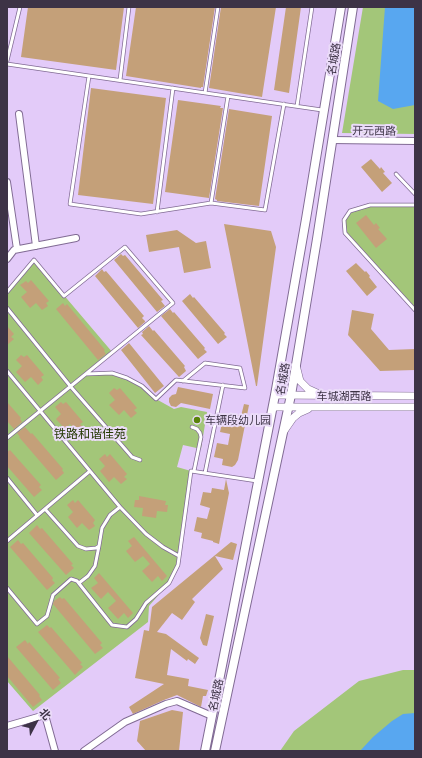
<!DOCTYPE html>
<html>
<head>
<meta charset="utf-8">
<style>
	body { margin:0 }
	#map { position:relative; width:422px; height:758px; overflow:hidden; background:#e3cbf9; font-family:"Exo 2","Noto Sans SC",sans-serif }
	canvas { display:block }
	.frame { position:absolute; inset:0; border:8px solid #3d3346; pointer-events:none }
	.north { position:absolute; left:16px; top:702px; width:40px; height:40px; -webkit-text-stroke:3px #ebdcf9; paint-order:stroke; rotate:49deg; font-size:11px; font-weight:700; line-height:16px; text-align:center; color:#3d3346 }
	.north::after { content:''; display:block; margin:auto; width:14px; height:18px; background:#3d3346; clip-path:polygon(50% 0,100% 100%,50% 72%,0 100%) }
</style>
</head>
<body>
<div id="map">
<canvas width="422" height="758"></canvas>
<div class="frame"></div>
<div class="north">北</div>
</div>
<script>
const g = document.querySelector('canvas').getContext('2d');
g.lineJoin = 'round';
function fillPath(path, color) { g.fillStyle = color; g.fill(path, 'evenodd'); }
const toPath = rows => new Path2D(rows.map(r => 'M' + r).join(''));
function trace(path, color, width, dash) { g.strokeStyle = color; g.lineWidth = width; g.lineCap = dash ? 'butt' : 'round'; g.setLineDash(dash || []); g.stroke(path); }
function drawText(font, color, halo, rows, align = 'center') {
  g.font = font + ' "Exo 2","Noto Sans SC",sans-serif'; g.lineWidth = 4; g.setLineDash([]); g.textBaseline = 'middle'; g.strokeStyle = halo; g.fillStyle = color; for (const [text, x, y, turn = 0] of rows) {
    g.save(); g.translate(x, y); g.rotate((+turn || 0) * Math.PI / 180); g.textAlign = isNaN(turn) ? turn : align; if (halo) g.strokeText(text, 0, 0); g.fillText(text, 0, 0); g.restore();
  }
}
fillPath(toPath([
	[363,7,415,7,415,134,342,133],
	[370,205,415,205,415,310,345,233,344,220,350,211],
	[34,260,113,353,87,374,112,373,142,386,156,399,174,409,181,407,207,412,201,449,183,445,177,467,191,471,178,565,169,583,149,606,148,622,33,711,7,681,7,292],
	[403,670,415,670,415,751,280,751,294,731,359,681]
]), '#a3c679');
fillPath(toPath([
	[385,7,415,7,415,105,393,109,378,101],
	[415,713,415,751,360,751,373,737,392,721,403,714]
]), '#58a7f0');
fillPath(toPath([
	[28,7,124,7,116,70,21,57],
	[136,7,215,7,203,87,201,87,201,88,126,76],
	[221,7,276,7,262,97,209,88],
	[286,7,301,7,289,93,274,90],
	[91,88,166,98,153,204,78,195],
	[178,100,221,106,220,108,223,108,209,198,165,192],
	[229,109,272,116,259,206,217,201,217,200,215,199],
	[371,159,380,169,381,167,385,172,383,173,392,183,382,192,361,167],
	[366,215,374,225,376,223,380,228,378,229,387,239,376,248,356,223],
	[224,224,271,231,276,247,257,386,256,386],
	[177,230,196,243,206,241,211,268,184,273,179,247,149,252,146,235],
	[121,254,123,256,125,255,163,300,161,301,165,306,157,312,114,260],
	[356,263,365,272,366,271,370,276,369,277,377,287,367,296,346,271],
	[102,269,104,272,106,271,144,316,142,318,145,321,145,322,138,328,95,276],
	[31,280,49,301,46,303,48,306,42,310,36,303,30,308,21,297,27,292,20,285,26,281,28,283],
	[190,294,193,298,194,297,225,333,224,334,227,337,218,344,182,301],
	[63,303,65,306,67,304,105,350,104,351,106,354,98,360,56,309],
	[170,309,173,313,174,312,205,348,204,349,207,352,198,359,161,316],
	[352,310,374,314,371,329,389,350,415,349,415,370,380,371,348,335],
	[7,326,14,334,11,337,14,339,7,345],
	[149,326,153,331,154,330,185,366,184,367,186,371,179,377,141,335,143,334,142,332],
	[129,343,164,386,155,393,121,350],
	[21,355,24,357,27,355,44,375,41,377,43,380,38,385,31,377,25,382,16,372,22,366,16,360],
	[178,387,213,394,210,409,181,403,176,407,171,406,169,402,169,398,172,395,176,394],
	[114,388,117,390,120,388,137,408,134,410,137,413,131,418,124,410,119,415,109,405,115,400,109,393],
	[7,402,21,418,20,419,22,422,14,429,7,421],
	[61,402,63,404,66,402,83,422,80,424,83,427,77,432,70,424,65,429,56,419,61,414,55,407],
	[244,404,249,405,238,460,235,465,232,467,222,465,223,459,214,457,217,443,228,445,230,434,220,432,223,418,231,420,232,414,241,416],
	[25,427,31,434,32,433,63,469,62,470,64,473,56,480,19,437,20,437,17,433],
	[10,450,41,485,39,487,42,490,34,497,7,466,7,452],
	[105,454,107,457,110,454,127,474,124,477,127,479,121,484,114,477,109,482,100,471,105,466,99,459],
	[226,479,229,493,219,544,213,542,213,541,201,538,202,533,194,531,197,517,207,519,210,508,200,505,203,492,211,493,212,488,224,490],
	[139,496,166,501,165,505,168,505,167,512,157,511,156,518,142,516,143,508,134,507,135,500,139,500],
	[73,500,75,503,78,500,95,520,93,523,95,526,89,530,82,523,77,528,68,517,73,512,67,505],
	[37,525,40,529,42,528,73,564,71,565,74,568,66,575,29,533],
	[134,537,167,576,162,581,158,576,152,582,142,571,150,564,143,556,135,562,126,551,132,546,128,541],
	[18,540,21,544,23,543,53,578,52,580,55,583,47,590,10,547],
	[231,542,237,544,233,560,215,556,223,569,192,599,195,602,182,620,172,613,157,632,166,634,199,658,195,664,188,659,187,661,171,649,167,675,189,679,188,686,208,690,206,696,203,696,201,707,177,695,164,700,133,714,129,707,164,684,135,678,144,630,149,631,152,607],
	[99,573,133,613,128,618,124,613,118,619,108,608,116,601,108,592,101,599,91,588,98,583,94,578],
	[60,597,62,599,64,598,102,643,100,645,103,648,95,654,53,604,54,601],
	[206,614,214,616,207,646,203,645,200,638],
	[47,625,50,628,51,627,82,663,80,664,83,667,75,675,38,632],
	[25,640,28,644,29,642,60,678,58,679,61,683,53,690,16,647],
	[7,656,40,695,39,696,42,700,33,707,7,676],
	[172,710,183,712,179,751,146,751,137,741,140,721]
]), '#c4a079');
const service = toPath([
	[7,61,20,7],
	[7,64,322,110],
	[89,76,70,204,141,214,211,203,265,210,284,104],
	[120,80,129,7],
	[205,93,218,7],
	[297,106,312,7],
	[396,174,415,194],
	[211,203,228,96],
	[415,205,370,205,350,211,344,220,345,233,415,310],
	[157,212,173,88],
	[7,292,34,260,64,296,125,247,173,303,7,438],
	[7,308,71,387,132,457,140,460],
	[7,371,90,471,7,541],
	[86,374,112,373,127,378,142,386,156,399,176,380,245,388,240,368,205,363,183,381],
	[192,427,197,429,200,433,201,437,194,471],
	[90,471,120,507,146,534,163,547,179,556],
	[205,473,223,385],
	[7,478,37,515],
	[45,509,78,546,86,549,96,548,99,546,102,528,110,515,120,507],
	[79,583,88,576,95,566,99,546],
	[7,588,37,624,47,616,53,595,71,579,77,581,112,625,127,627,136,619,146,603,169,583,178,565,191,471,257,481]
]);
const minor = toPath([
	[19,114,36,246],
	[332,140,415,141],
	[7,182,17,249],
	[7,259,14,250,76,238],
	[7,726,45,715,55,751],
	[84,751,125,722,166,704,177,701,212,716]
]);
const tertiary = toPath([
	[296,365,300,381,308,389,319,394],
	[275,395,415,396],
	[273,407,415,407],
	[284,431,293,418,299,413,308,409]
]);
const secondary = toPath([
	[205,751,233,610,275,395,306,219,341,7],
	[215,751,291,395,317,239,353,7]
]);
trace(service, '#816b94', 4.5);
trace(minor, '#816b94', 8);
trace(tertiary, '#816b94', 8);
trace(secondary, '#816b94', 10);
trace(service, '#fff', 3);
trace(minor, '#fff', 6);
trace(tertiary, '#fff', 7);
trace(secondary, '#fff', 8);
for (const [x, y, r, color] of [
	[197,420,4,"#59830a"]
]) { const dot = new Path2D(); dot.arc(x, y, r, 0, 2 * Math.PI); g.fillStyle = color; g.fill(dot); trace(dot, '#ebdcf9', 1.5); }
drawText('11px', '#3d3346', '#ebdcf9', [
	["名城路",334,59,-81],
	["开元西路",374,131,1],
	["名城路",283,379,-80],
	["车城湖西路",344,396],
	["名城路",216,695,-78]
]);
drawText('11px', '#3d3346', '#ebdcf9', [
	["车辆段幼儿园",205,420]
], 'left');
drawText('12px', '#253903', '#ebdcf9', [
	["铁路和谐佳苑",90,434]
]);
</script>
</body>
</html>
